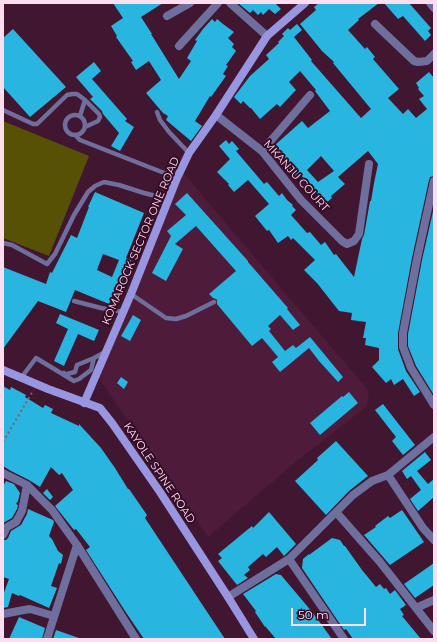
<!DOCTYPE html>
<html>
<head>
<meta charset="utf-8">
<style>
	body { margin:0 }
	#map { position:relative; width:437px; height:642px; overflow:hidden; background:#411631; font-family:Montserrat,sans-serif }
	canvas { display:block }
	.frame { position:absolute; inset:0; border:4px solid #fcdeee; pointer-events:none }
	.scale { position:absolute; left:291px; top:608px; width:75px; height:18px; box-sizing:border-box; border:2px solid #fcdeee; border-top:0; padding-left:5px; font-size:12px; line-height:14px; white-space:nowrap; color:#fcdeee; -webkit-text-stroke:3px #360c27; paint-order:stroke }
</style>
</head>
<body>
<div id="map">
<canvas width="437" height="642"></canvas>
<div class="frame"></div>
<div class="scale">50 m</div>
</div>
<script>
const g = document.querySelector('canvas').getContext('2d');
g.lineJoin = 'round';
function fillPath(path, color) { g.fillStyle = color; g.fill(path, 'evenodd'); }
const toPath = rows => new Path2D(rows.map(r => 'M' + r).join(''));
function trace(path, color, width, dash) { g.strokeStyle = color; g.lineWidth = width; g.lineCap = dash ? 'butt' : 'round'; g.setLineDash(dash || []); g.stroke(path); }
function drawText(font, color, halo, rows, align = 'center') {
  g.font = font + ' Montserrat,sans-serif'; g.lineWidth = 4; g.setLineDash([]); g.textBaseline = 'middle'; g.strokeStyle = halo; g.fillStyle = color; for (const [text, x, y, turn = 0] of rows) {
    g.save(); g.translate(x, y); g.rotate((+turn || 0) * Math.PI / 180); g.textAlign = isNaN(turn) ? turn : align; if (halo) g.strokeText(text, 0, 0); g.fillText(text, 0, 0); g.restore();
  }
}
fillPath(toPath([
	[183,173,369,391,367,406,297,461,208,537,93,370]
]), '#4e1b3b');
fillPath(toPath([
	[3,121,89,156,49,256,3,238]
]), '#575105');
fillPath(toPath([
	[113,3,163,3,141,17,152,34,151,34,179,79,191,61,187,58,197,41,195,40,203,29,212,19,215,22,217,19,223,24,234,32,228,38,234,44,232,47,236,51,226,65,228,66,223,74,226,76,211,97,210,96,195,121,202,126,191,141,166,120,168,116,163,113,146,93,161,80,149,61,136,70,131,62,133,61,116,37,117,36,111,26,123,18],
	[238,3,275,3,281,9,275,14,269,9,263,15,261,12,258,15,253,10,250,13],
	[319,3,379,3,358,19,359,20,348,30,365,49,367,47,375,57,373,59,399,89,388,98,403,114,408,109,416,118,427,109,419,99,424,96,418,89,419,88,416,83,429,72,434,78,434,176,430,177,429,180,412,258,398,333,398,349,406,371,420,392,414,396,403,379,394,385,391,379,386,383,372,367,379,360,379,348,365,345,366,338,363,338,366,322,351,320,352,313,339,311,317,283,304,270,315,260,293,238,291,240,288,236,278,243,269,230,267,231,255,216,269,204,249,181,248,180,234,192,228,185,229,184,217,172,230,159,219,146,226,140,229,144,232,141,239,149,236,151,264,184,267,182,279,196,282,193,287,200,293,205,292,206,296,210,291,215,307,233,310,232,321,245,325,242,334,255,336,254,354,277,362,239,364,235,370,201,371,201,374,183,378,164,368,151,338,177,345,184,331,196,332,198,326,203,299,173,295,176,290,169,288,171,277,157,279,155,274,151,277,148,275,145,302,121,308,128,330,111,315,91,316,90,300,71,289,82,296,90,280,107,277,104,260,119,251,108,250,108,243,101,241,104,234,97,250,76,269,59,266,55,279,43,278,42,284,36,282,34,288,28,290,30,297,24,302,30,294,37,312,60,311,61,361,118,371,109,333,63,334,62,322,51,300,24,316,10,314,7],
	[321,156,334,171,318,182,307,170],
	[384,3,409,3,431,28,428,31,431,35,425,41,403,16,398,19],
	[13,29,66,87,30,117,3,87,3,38],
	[94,62,101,71,92,79,127,119,125,121,134,127,120,151,111,146,119,133,103,114,102,111,90,99,93,97,76,77],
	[95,192,144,213,126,258,131,260,120,286,117,284,109,304,75,290,66,312,38,301,3,349,3,267,46,284,50,272,52,273,71,235,77,238,89,207,88,207],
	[103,254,119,260,112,277,97,270],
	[187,193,248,261,248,262,288,308,287,309,300,325,293,330,280,315,268,326,271,329,269,331,285,351,293,345,296,348,310,337,343,377,338,382,319,361,309,348,280,372,272,362,278,357,262,338,252,346,217,304,217,300,216,299,213,298,209,294,236,271,196,226,175,244,183,249,166,281,152,273,171,236,167,231,186,215,175,204],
	[434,207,434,395,416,366,408,346,408,334,422,260],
	[60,314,99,330,94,341,78,334,64,366,54,361,68,329,56,323],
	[133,315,141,320,130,341,121,336],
	[121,377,128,382,124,389,117,383],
	[3,386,10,390,11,387,26,395,25,397,43,408,45,405,53,409,51,413,79,426,79,424,101,448,115,468,128,489,129,489,147,515,145,518,225,639,144,639,125,611,86,550,90,547,76,529,74,530,55,506,73,490,62,473,59,475,51,467,40,487,29,480,11,471,3,466],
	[349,392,358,403,320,435,310,423,342,396,343,397],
	[383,404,415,445,403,455,392,441,396,437,375,410],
	[336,441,368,476,349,491,326,515,295,481,318,460,317,458],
	[425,452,431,460,417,471,428,484,434,479,434,497,418,511,410,499,421,490,411,476,407,479,402,471],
	[6,481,14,484,20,493,18,501,16,504,18,505,17,509,12,518,3,523,3,486],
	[47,489,53,497,50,500,43,493],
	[28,509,53,520,54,522,49,536,52,539,58,551,63,555,61,564,59,563,51,586,57,588,49,608,20,595,19,596,12,593,8,607,3,608,3,595,9,579,3,577,3,540,6,540,8,538,11,531,21,525,27,514],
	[402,510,424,542,390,565,364,535,376,527,375,526,388,516,390,518],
	[269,512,296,544,284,556,277,547,266,557,263,554,248,567,250,570,244,575,248,578,237,585,218,561,222,558,218,554,252,526,253,528],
	[332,538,340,540,344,546,345,546,362,570,376,587,380,584,384,589,386,588,390,594,395,590,406,605,400,609,404,615,402,616,421,639,353,639,346,629,344,630,302,568,303,559,309,554,309,555],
	[434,563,434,585,415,598,404,584],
	[276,574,281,575,313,613,332,639,276,639,265,626,265,627,255,612,256,611,243,594],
	[19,617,45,628,42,639,9,639],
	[56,630,79,638,79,639,53,639]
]), '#28b5e0');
trace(toPath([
	[3,442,33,391]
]), '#835d74', 2, [2, 3]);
trace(toPath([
	[3,110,33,124,37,124,67,95,72,94,77,94,85,100,80,116],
	[157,112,160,120,169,132,189,153],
	'65 125a10 10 0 1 1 20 0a10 10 0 1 1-20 0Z',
	[85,127,98,121,100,117,99,114,85,100],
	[76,136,80,140,177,178],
	[3,243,12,245,47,264,55,254,74,215,88,192,95,186,104,182,119,185,144,193,168,199],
	[131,294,166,318,176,319,186,316,214,302],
	[74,301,101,308,123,312],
	[64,373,66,375,67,374,75,372,77,365,94,358],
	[21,378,36,358,74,381,79,379,91,370,94,358,105,352]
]), '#6f6f9d', 4.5);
trace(toPath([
	[230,3,267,36],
	[430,3,434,8],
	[167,16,190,3],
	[375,24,414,61,418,62,427,61,434,54],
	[179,46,218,3],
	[216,115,262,151,301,200,342,241,347,244,354,241,359,234,369,164],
	[262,151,310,95],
	[434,181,417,259,403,333,403,347,411,368,434,405],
	[3,473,27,485,52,510,77,545,136,639],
	[388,475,423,528,434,540],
	[336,512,380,562,434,631],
	[3,535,7,527,16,522,22,511,27,485],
	[289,559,344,639],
	[228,597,289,559,353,495,372,481,388,475,434,437],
	[416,608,434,600],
	[3,614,24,610,30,609,54,616],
	[47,639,77,545]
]), '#6f6f9d', 8);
trace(toPath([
	[3,370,48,389,100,408,112,423,160,492,228,597,254,639],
	[84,403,131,294,177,178,189,153,216,115,267,36,305,3]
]), '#9896e1', 8);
drawText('11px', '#fcdeee', '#360c27', [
	["MKANJU COURT",296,176,48],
	["KOMAROCK SECTOR ONE ROAD",141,241,-67],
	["KAYOLE SPINE ROAD",159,473,56]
]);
</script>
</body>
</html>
